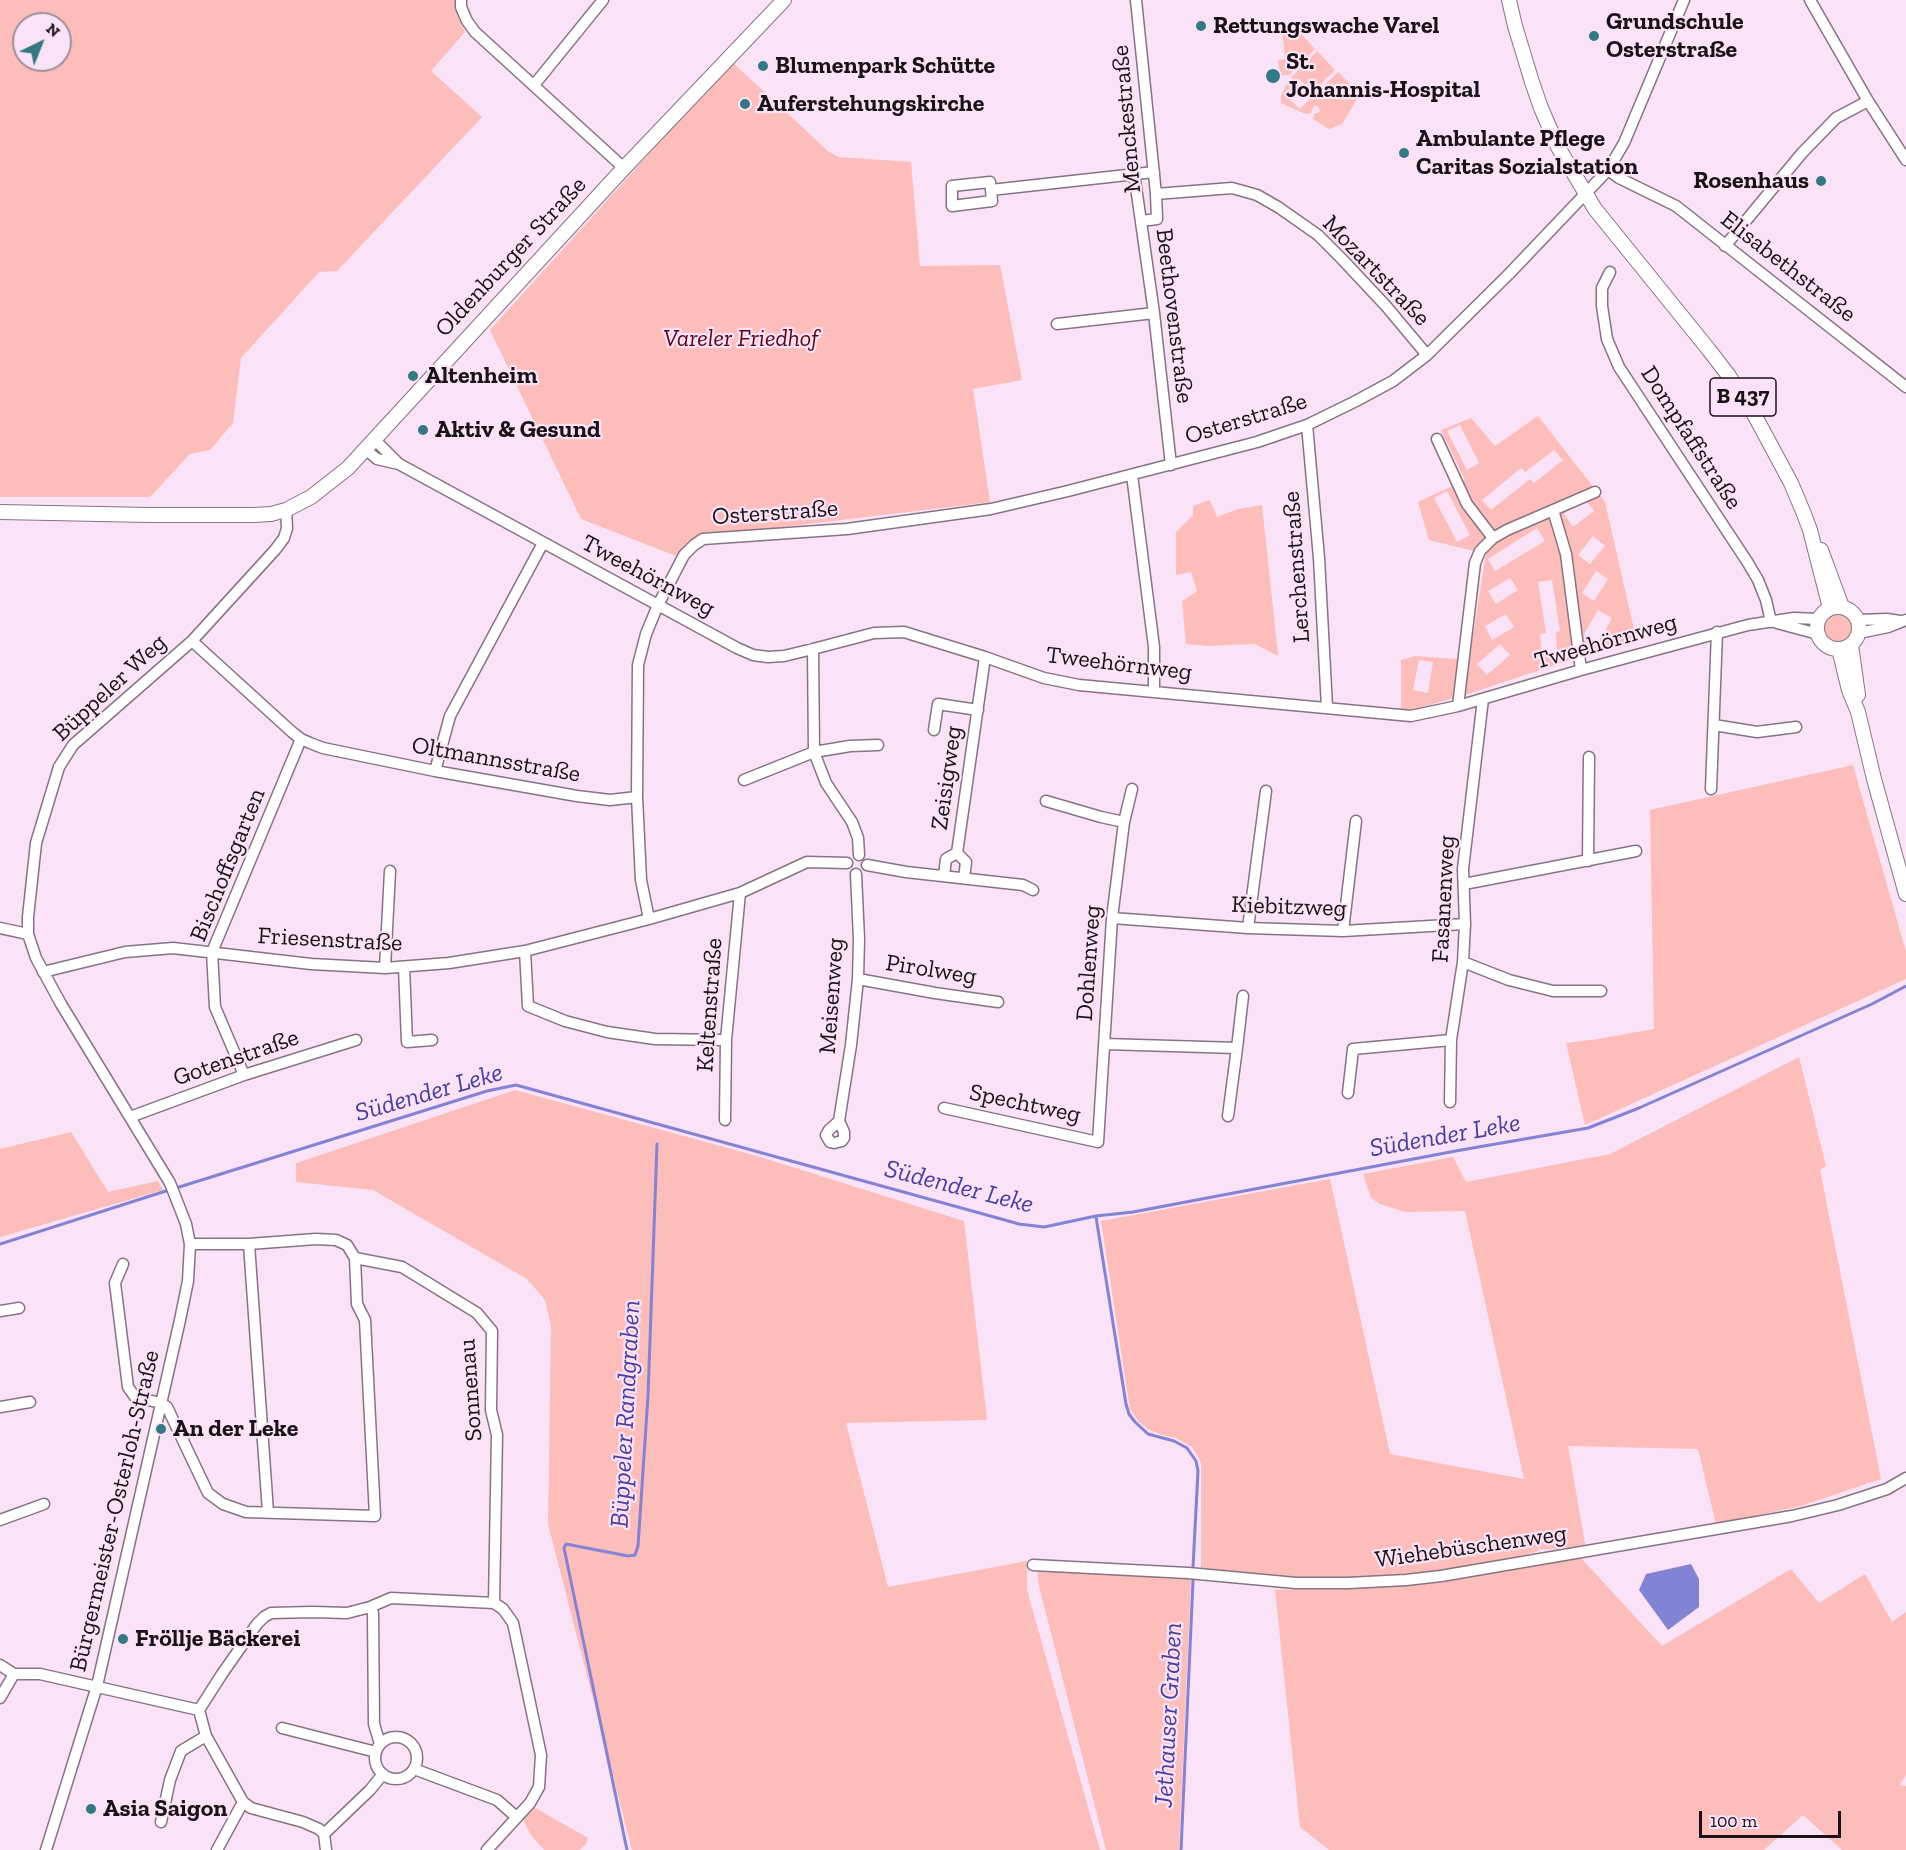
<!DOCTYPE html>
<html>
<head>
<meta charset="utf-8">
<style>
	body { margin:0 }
	#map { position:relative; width:1906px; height:1850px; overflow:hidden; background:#fae3f6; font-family:"Zilla Slab",serif }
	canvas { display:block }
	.north { position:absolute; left:12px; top:12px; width:60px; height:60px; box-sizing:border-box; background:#fae3f6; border:2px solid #a08f9d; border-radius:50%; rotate:43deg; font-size:16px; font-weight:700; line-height:24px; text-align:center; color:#191218 }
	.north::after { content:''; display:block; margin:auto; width:21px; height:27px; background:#327984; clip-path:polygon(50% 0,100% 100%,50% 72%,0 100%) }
	.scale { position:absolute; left:1699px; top:1811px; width:142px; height:27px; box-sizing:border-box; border:3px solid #191218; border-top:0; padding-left:8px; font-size:18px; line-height:21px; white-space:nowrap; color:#191218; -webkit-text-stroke:4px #fae3f6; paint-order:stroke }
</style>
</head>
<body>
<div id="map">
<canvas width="1906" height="1850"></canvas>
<div class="north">N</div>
<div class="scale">100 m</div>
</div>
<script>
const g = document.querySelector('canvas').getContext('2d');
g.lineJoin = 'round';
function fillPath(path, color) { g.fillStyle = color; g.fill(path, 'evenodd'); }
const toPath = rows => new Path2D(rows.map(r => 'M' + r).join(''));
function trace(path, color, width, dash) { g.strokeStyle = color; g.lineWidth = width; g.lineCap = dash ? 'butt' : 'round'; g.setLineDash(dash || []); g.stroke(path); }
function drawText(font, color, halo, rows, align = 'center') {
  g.font = font + ' "Zilla Slab",serif'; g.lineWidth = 4.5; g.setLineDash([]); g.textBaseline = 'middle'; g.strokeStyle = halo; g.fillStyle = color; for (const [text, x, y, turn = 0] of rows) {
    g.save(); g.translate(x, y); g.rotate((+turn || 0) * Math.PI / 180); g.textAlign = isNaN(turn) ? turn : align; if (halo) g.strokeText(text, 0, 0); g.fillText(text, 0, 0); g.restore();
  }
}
fillPath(toPath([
	[0,0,455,0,458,18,465,32,431,71,482,117,337,271,319,272,241,358,233,423,210,450,190,454,150,497,0,497],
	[24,24,60,24,60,60,24,60],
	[1291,23,1315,49,1289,75,1280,75,1278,60,1285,59,1282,26],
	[1317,51,1335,70,1313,92,1299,79,1284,94,1300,109,1338,72,1360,94,1342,124,1329,129,1313,119,1314,114,1320,112,1318,106,1314,105,1311,113,1305,114,1281,103,1281,96,1288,81],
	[732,62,829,152,839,157,911,162,920,266,1000,265,1022,380,973,389,990,502,701,537,688,541,676,556,581,519,490,330],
	[1538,416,1605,502,1636,638,1468,694,1415,709,1401,710,1401,660,1415,656,1469,660,1486,554,1429,540,1418,502,1465,480,1441,430,1471,418,1495,446],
	[1460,425,1479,463,1467,470,1447,431],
	[1554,450,1563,460,1534,483,1530,479,1491,510,1482,500,1521,468,1525,472],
	[1447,491,1470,535,1457,542,1434,498],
	[1585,499,1594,511,1573,527,1564,514],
	[1537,528,1545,541,1495,571,1488,559],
	[1593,536,1605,546,1590,564,1578,555],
	[1596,571,1608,579,1594,601,1582,593],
	[1510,578,1518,590,1496,604,1488,591],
	[1552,580,1560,631,1556,632,1557,655,1542,656,1540,634,1546,633,1538,582],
	[1598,610,1612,618,1597,645,1583,636],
	[1506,614,1514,627,1492,640,1485,626],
	[1500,644,1510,655,1487,675,1477,664],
	[1419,660,1433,662,1428,693,1413,690],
	[1210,500,1217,517,1238,509,1262,505,1278,656,1255,644,1207,646,1186,644,1182,601,1197,591,1191,572,1176,575,1176,532,1193,515,1193,506],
	'1823 628a15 15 0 1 1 30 0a15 15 0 1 1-30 0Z',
	[1853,765,1906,952,1906,979,1585,1125,1566,1043,1592,1040,1654,1029,1650,810],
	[1799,1057,1826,1166,1820,1170,1881,1479,1801,1506,1716,1524,1698,1449,1568,1446,1586,1549,1540,1549,1534,1524,1539,1551,1496,1563,1389,1577,1294,1580,1201,1568,1201,1462,1192,1447,1176,1438,1162,1435,1148,1429,1139,1422,1130,1409,1101,1221,1330,1179,1390,1454,1524,1479,1465,1211,1405,1212,1380,1204,1371,1198,1363,1174,1453,1157,1466,1182,1610,1154],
	[515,1090,757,1156,964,1221,987,1420,846,1423,888,1587,1027,1561,1027,1590,1100,1850,632,1850,548,1524,551,1326,545,1300,527,1279,373,1190,296,1182,296,1163],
	[71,1132,108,1192,158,1181,163,1190,0,1237,0,1149],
	[1581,1558,1662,1646,1791,1569,1819,1603,1865,1574,1892,1622,1906,1612,1906,1775,1900,1785,1906,1786,1906,1850,1842,1850,1803,1815,1764,1850,1329,1850,1300,1827,1275,1590,1423,1583],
	[1037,1568,1191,1579,1179,1850,1106,1850,1039,1586],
	[532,1806,588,1838,586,1844,580,1850,544,1850,530,1834,522,1817]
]), '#fcbdbb');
fillPath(toPath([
	[1691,1564,1699,1579,1699,1607,1668,1630,1639,1590,1646,1574]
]), '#8383d5');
trace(toPath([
	[176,1188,487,1091,516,1085,994,1217,1019,1224,1044,1227,1096,1216,1133,1212,1461,1150,1588,1128,1639,1108,1872,1004,1906,986],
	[1096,1217,1126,1404,1129,1414,1135,1422,1148,1434,1174,1441,1187,1448,1196,1461,1198,1471,1193,1567],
	[0,1244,169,1190],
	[627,1850,564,1548,566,1544,628,1556,635,1555,638,1546,648,1396,657,1144],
	[1181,1850,1193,1581]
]), '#8383d5', 3);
const minor = toPath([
	[461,0,461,7,467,21,475,32,624,168],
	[1136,0,1156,194,1157,219,1141,221],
	[1810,0,1868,101,1906,160],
	[534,85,603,0],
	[1608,170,1619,178,1676,206,1906,387],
	[1134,173,1154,313,1171,465],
	[991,190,992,201,952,206,952,186,990,182,991,190,1154,172],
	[1156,194,1232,188,1257,195,1278,207,1318,235,1341,258,1386,306,1427,355],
	[1725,246,1802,153,1836,118,1868,101],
	[1610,272,1602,288,1602,306,1607,339,1619,367,1748,563,1758,580,1766,600,1771,622],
	[1057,324,1154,313],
	[1307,425,1319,558,1327,707],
	[374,439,399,464],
	[1437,439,1467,504,1493,538],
	[365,449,377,459,399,464,737,648,753,655,768,657,784,656,813,649,874,633,904,632,985,657,1044,678,1079,685,1411,716,1458,706,1581,670,1748,625,1794,618,1819,619],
	[1132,475,1154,647,1154,692],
	[1553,510,1566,554,1581,670],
	[1858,620,1887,619,1900,621],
	[1777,623,1818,634],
	[1859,633,1888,627,1906,620],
	[192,641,292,732,301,739,310,743,323,748,435,771,577,796,610,800,637,797],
	[813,649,814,752,826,783,852,822,858,838,859,855],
	[1458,706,1475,563,1480,551,1493,538,1507,530,1595,492],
	[1714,725,1757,732,1796,727],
	[934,730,938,704,978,710],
	[435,771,450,716,543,543],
	[744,780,814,752,850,746,878,745],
	[1711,789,1717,632],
	[1046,801,1101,817,1124,822],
	[957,853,985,657],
	[957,853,966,862,964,878],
	[1588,861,1589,757],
	[867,865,906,872,1023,885,1033,890],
	[944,876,946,859,957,853],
	[1464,884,1636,851],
	[1112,918,1248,928,1343,931,1465,924],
	[649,919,641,880,637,797,638,665,646,634,658,605,684,555,694,545,703,539,847,529,991,509,1068,491,1257,442,1307,425,1356,401,1393,381,1427,355,1509,274,1608,170,1624,143,1684,0],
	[0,928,28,934],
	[1248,928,1266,791],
	[1343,931,1356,821],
	[525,951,528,1006,565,1021,607,1032,655,1039,726,1040],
	[1463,962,1509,980,1553,991,1601,991],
	[404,967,407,1042,432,1040],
	[385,968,390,871],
	[43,972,125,952,173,948,311,964,385,968,449,963,525,951,649,919,740,893,807,862,847,863],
	[858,979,935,993,998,1002],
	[1105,1044,1237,1048,1243,996],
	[244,1075,215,1007,212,952,301,739],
	[1348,1093,1353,1049,1451,1040],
	[1450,1102,1451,1040,1463,962,1465,924,1463,869,1483,699],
	[944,1108,1098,1142,1112,918,1124,822,1132,789],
	[1228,1116,1237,1048],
	[130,1117,244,1075,356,1040],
	[725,1120,726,1040,740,893],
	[839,1121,844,1132,844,1138,842,1141,834,1143,830,1142,826,1135,829,1130,839,1121,851,1045,858,979,859,939,856,874],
	[190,1244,249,1244,316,1239,336,1240,347,1245,355,1258],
	[249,1244,268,1512],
	[123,1264,115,1283,128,1387,135,1397,161,1403,167,1407,208,1493,223,1504,246,1512,375,1516,365,1320,357,1304,355,1258,402,1267,477,1313,492,1331,491,1410,497,1435,494,1603],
	[0,1311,19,1308],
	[0,1407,30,1402],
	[0,1520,44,1504],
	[1033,1565,1188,1573,1296,1583,1348,1583,1406,1580,1441,1576,1792,1516,1838,1505,1887,1489,1906,1478],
	[370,1607,373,1613,374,1724,380,1744],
	[0,1665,14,1674],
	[0,1698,14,1674,40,1674,199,1710],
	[282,1728,376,1752],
	'375 1758a21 21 0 1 1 42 0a21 21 0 1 1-42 0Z',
	[414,1769,497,1800,513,1814],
	[161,1822,170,1780,181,1751,206,1736],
	[324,1834,370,1790,383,1774],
	[46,1850,97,1686,180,1320,188,1281,190,1244,186,1224,170,1183,61,1004,36,958,28,934,28,917,36,843,59,767,73,745,192,641,275,550,284,538,287,528,286,510],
	[217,1850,243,1802],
	[326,1850,324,1834,319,1829,303,1822,251,1808,243,1802,206,1736,199,1710,222,1674,257,1624,264,1617,271,1613,313,1612,347,1613,370,1607,391,1598,494,1603,503,1609,513,1623,541,1755,539,1787,530,1803,487,1850]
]);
const major = toPath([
	[1509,0,1515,26,1532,82,1541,108,1558,147,1595,209,1709,350,1729,376,1755,416,1791,483,1804,514,1810,530,1830,608],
	[0,512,150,515,254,515,271,514,286,510,311,497,348,468,624,168,784,0],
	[1821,550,1842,607],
	'1817 628a21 21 0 1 1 42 0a21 21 0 1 1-42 0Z',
	[1851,645,1858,695],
	[1839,649,1849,690,1858,712,1874,779,1906,894]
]);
trace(minor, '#867383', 13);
trace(major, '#867383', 16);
trace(minor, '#fff', 10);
trace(major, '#fff', 14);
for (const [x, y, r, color] of [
	[1201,26,6,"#327984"],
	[1594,36,6,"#327984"],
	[763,66,6,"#327984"],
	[1273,76,8,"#327984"],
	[745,104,6,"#327984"],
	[1404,153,6,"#327984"],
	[1821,181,6,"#327984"],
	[413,376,6,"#327984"],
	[423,430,6,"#327984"],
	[161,1429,6,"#327984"],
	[123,1639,6,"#327984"],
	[91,1809,6,"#327984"]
]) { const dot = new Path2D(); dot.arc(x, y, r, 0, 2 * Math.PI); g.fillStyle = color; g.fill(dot); trace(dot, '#fae3f6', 2); }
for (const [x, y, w] of [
	[1743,397,66]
]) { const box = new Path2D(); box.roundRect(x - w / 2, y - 19, w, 38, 4.5); g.fillStyle = '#fae3f6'; g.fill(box); trace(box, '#191218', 1.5); }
drawText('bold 22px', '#191218', null, [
	["B 437",1743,397]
]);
drawText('bold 24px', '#191218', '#fae3f6', [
	["Grundschule",1606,22],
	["Osterstraße",1606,50],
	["Rettungswache Varel",1213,26],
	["St.",1286,62],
	["Johannis-Hospital",1286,90],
	["Blumenpark Schütte",775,66],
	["Auferstehungskirche",757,104],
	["Ambulante Pflege",1416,139],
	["Caritas Sozialstation",1416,167],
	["Rosenhaus",1809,181,"right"],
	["Altenheim",425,376],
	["Aktiv & Gesund",435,430],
	["An der Leke",173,1429],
	["Fröllje Bäckerei",135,1639],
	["Asia Saigon",103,1809]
], 'left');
drawText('24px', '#191218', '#fae3f6', [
	["Menckestraße",1127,119,-95],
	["Oldenburger Straße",511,257,-47],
	["Elisabethstraße",1788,267,38],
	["Mozartstraße",1376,271,46],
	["Beethovenstraße",1174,316,83],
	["Osterstraße",1246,419,-17],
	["Dompfaffstraße",1691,438,57],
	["Osterstraße",775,513,-4],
	["Lerchenstraße",1297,567,-94],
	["Tweehörnweg",648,576,28],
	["Tweehörnweg",1606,642,-16],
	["Tweehörnweg",1119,664,7],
	["Büppeler Weg",110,688,-43],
	["Oltmannsstraße",496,760,10],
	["Zeisigweg",947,778,-82],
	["Bischoffsgarten",228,865,-68],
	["Fasanenweg",1444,899,-87],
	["Kiebitzweg",1289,907,2],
	["Friesenstraße",330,940,3],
	["Dohlenweg",1089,963,-86],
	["Pirolweg",931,970,9],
	["Meisenweg",832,996,-86],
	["Keltenstraße",710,1005,-86],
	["Gotenstraße",236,1058,-19],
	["Spechtweg",1025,1104,12],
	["Sonnenau",471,1390,-94],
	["Bürgermeister-Osterloh-Straße",115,1511,-77],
	["Wiehebüschenweg",1471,1547,-8]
]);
drawText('italic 24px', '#5f0213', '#fae3f6', [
	["Vareler Friedhof",741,339]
]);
drawText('italic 26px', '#483ea0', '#fae3f6', [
	["Südender Leke",429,1093,-16],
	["Südender Leke",1445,1136,-10],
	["Südender Leke",959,1187,14],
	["Büppeler Randgraben",626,1414,-87],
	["Jethauser Graben",1169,1715,-87]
]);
</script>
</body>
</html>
